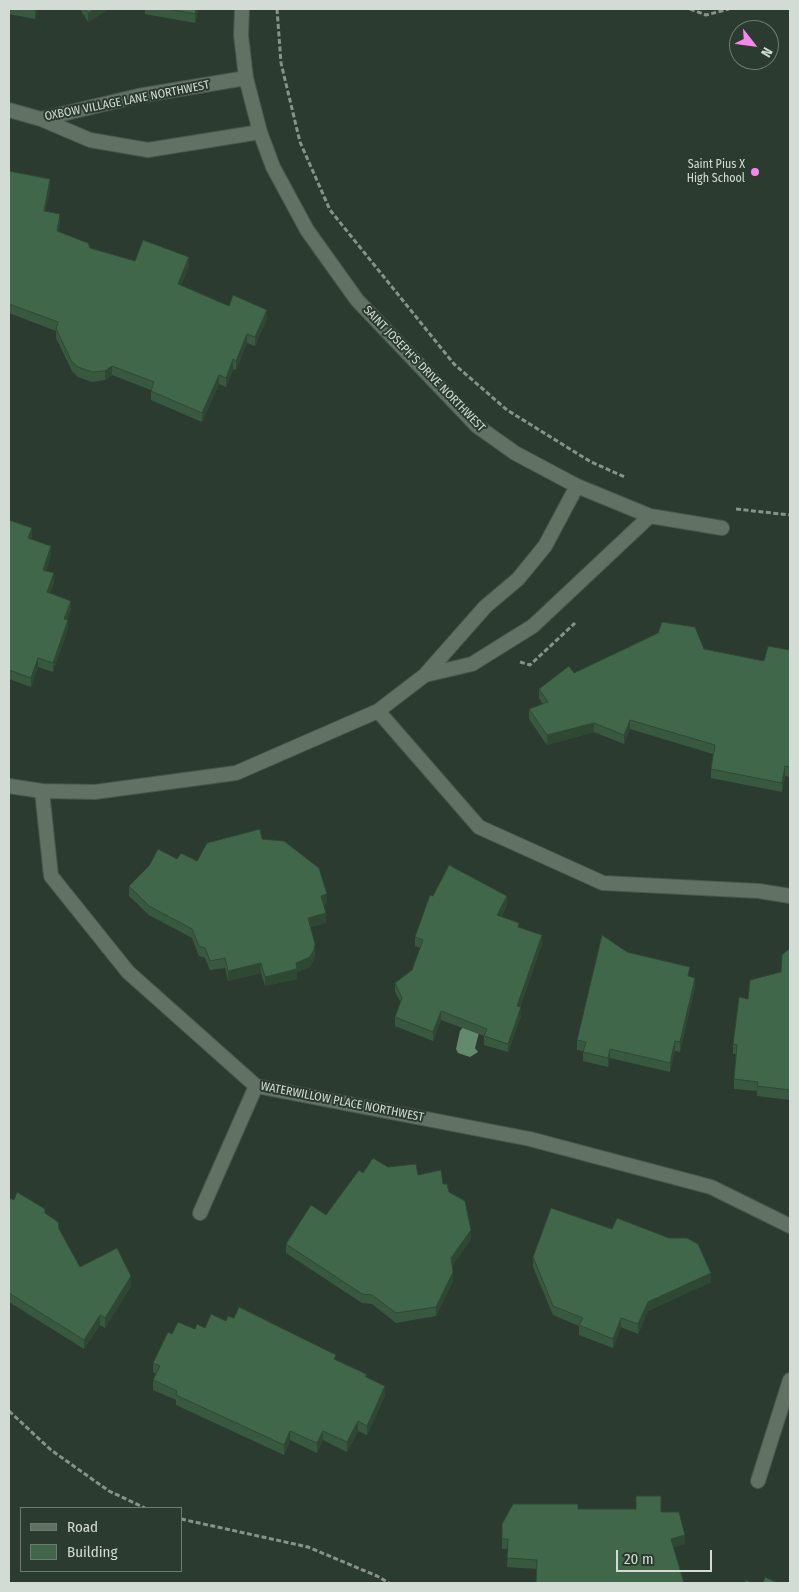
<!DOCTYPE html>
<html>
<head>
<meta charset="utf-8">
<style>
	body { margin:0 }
	#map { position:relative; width:799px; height:1592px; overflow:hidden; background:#2c3b2f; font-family:"Fira Sans Condensed",sans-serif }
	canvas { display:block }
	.frame { position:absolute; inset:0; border:10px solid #d3dcd4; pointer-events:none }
	.legend { position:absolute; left:20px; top:1507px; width:162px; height:65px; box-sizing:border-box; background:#2c3b2f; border:1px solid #6f7b71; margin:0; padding:6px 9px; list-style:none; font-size:15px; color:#d3dcd4 }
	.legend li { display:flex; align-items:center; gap:10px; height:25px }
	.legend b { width:25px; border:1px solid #6f7b71 }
	.north { position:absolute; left:729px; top:20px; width:50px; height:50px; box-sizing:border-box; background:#2c3b2f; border:1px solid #6f7b71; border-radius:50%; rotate:120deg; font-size:14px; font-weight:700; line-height:20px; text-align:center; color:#d3dcd4 }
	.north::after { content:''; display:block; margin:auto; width:18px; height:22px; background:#f788eb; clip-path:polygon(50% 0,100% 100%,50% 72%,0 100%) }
	.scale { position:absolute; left:616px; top:1550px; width:96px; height:22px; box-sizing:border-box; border:2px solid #d3dcd4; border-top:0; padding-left:6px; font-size:15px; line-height:18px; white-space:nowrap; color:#d3dcd4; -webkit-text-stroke:4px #2c3b2f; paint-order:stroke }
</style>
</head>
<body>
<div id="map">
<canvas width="799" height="1592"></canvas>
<div class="frame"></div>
<ul class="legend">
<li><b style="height:6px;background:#617265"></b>Road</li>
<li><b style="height:14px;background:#41674b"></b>Building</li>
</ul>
<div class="north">N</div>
<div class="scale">20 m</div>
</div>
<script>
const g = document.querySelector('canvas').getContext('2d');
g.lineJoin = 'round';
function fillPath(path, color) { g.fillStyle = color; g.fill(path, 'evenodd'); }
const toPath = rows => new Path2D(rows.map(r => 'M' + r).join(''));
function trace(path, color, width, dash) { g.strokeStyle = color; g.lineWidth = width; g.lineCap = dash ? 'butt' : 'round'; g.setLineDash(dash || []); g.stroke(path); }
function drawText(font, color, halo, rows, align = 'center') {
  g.font = font + ' "Fira Sans Condensed",sans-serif'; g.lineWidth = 4; g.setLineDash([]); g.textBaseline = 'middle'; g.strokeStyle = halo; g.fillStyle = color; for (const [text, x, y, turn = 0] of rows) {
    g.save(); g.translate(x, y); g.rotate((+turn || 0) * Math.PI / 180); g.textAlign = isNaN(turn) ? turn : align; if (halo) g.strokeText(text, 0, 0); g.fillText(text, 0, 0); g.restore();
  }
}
fillPath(toPath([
	[481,1025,475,1048,478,1052,470,1057,458,1053,456,1049,460,1031,464,1026]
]), '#638a6c');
const minor = toPath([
	[242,9,241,35,246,78,260,132,273,167,307,230,357,300,477,426,515,453,577,486,650,516,722,528],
	[9,110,41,119,90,140,148,150,260,132],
	[41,119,138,96,246,78],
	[577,486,545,546,518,579,485,607,425,675,472,664,533,626,650,516],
	[378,711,479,827,603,883,759,891,790,896],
	[9,786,42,791,95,792,236,773,378,711,425,675],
	[42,791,51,876,128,972,256,1086,530,1139,711,1187,790,1226],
	[200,1213,256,1086],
	[758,1481,790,1380]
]);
trace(minor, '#49564c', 16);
trace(toPath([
	[277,9,281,63,300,142,330,210,454,364,507,410,591,462,625,477],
	[690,9,706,15,729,9],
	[736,509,790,515],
	[520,662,530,665,575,623],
	[9,1411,51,1450,109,1491,145,1508],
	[181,1519,308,1547,377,1576,389,1583]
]), '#879288', 3, [5, 2.5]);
trace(minor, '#617265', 14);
fillPath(toPath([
	[9,9,37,9,35,19,9,14],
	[80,9,109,9,88,22],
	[145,9,198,9,195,23,145,14],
	[9,171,50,189,45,211,60,224,58,232,90,248,135,261,189,267,181,285,229,306,267,319,255,346,247,343,236,370,233,369,226,387,219,384,202,422,151,400,151,390,112,375,105,380,92,382,78,377,72,371,56,338,56,331,9,313],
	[9,520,32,537,31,539,51,555,46,571,54,583,50,593,71,610,67,620,68,629,53,672,38,667,31,687,9,679],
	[704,649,764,661,790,650,790,777,785,776,782,792,711,778,711,769,713,754,630,729,624,744,594,732,547,745,529,719,529,709,543,704,539,698,539,689,574,673],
	[262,839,327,904,323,905,326,923,310,927,315,953,314,960,310,967,297,972,297,979,265,986,261,973,228,981,225,968,210,970,205,958,199,956,192,938,149,915,129,896,129,886,177,859,197,861],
	[433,896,507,905,501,917,519,927,542,944,520,1007,521,1016,508,1052,484,1045,484,1036,441,1020,433,1041,395,1026,395,1017,401,1003,395,992,395,983,412,970,420,948,415,946,415,937],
	[790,948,790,1100,757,1096,757,1091,734,1089,734,1079,736,1054,733,1054,733,1044,748,999,781,972],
	[627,952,690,976,695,987,680,1052,675,1051,670,1072,610,1058,608,1067,583,1061,583,1051,577,1050,577,1040],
	[388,1167,418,1175,449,1192,471,1239,452,1266,453,1281,436,1316,396,1323,372,1304,362,1303,286,1253,286,1244,326,1215,363,1173],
	[9,1198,45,1213,59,1229,80,1267,131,1286,105,1328,100,1325,84,1349,9,1302],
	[533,1257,711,1282,648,1311,638,1334,621,1327,613,1348,579,1335,579,1326,553,1315,533,1267],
	[234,1318,336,1360,366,1377,385,1396,367,1435,358,1431,347,1452,323,1440,317,1453,290,1440,284,1455,176,1405,176,1400,153,1390,153,1380,156,1374,153,1372,153,1363,172,1334,205,1328],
	[578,1509,636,1509,661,1512,685,1544,674,1547,537,1569,507,1567,508,1549,502,1549,502,1524]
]), '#385940');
fillPath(toPath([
	[35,9,37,9,35,19],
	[94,9,109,9,88,22,88,13],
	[196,9,198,9,195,23,195,14],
	[50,179,50,189,44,220,44,211],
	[60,214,60,224,57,241,57,231],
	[189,257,189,267,178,293,178,284],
	[267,310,267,319,255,346,255,337],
	[247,334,247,343,236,370,236,361],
	[233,359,233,369,226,387,226,378],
	[112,366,112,375,105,380,105,371],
	[219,375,219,384,202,422,202,413],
	[32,528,32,537,28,547,28,538],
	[51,546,51,555,43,579,43,570],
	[54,573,54,583,47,602,47,592],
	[71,601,71,610,64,628,64,619],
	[68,620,68,629,53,672,53,663],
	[38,658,38,667,31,687,31,678],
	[630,720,630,729,624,744,624,735],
	[594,723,594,732,547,745,547,735],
	[785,766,785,776,782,792,782,783],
	[327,894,327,904,321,905,321,896],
	[507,896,507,905,497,924,497,915],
	[326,913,326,923,308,928,308,918],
	[542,935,542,944,517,1015,517,1006],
	[315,944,314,960,310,967,297,972,297,979,265,986,265,977,296,963],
	[261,963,261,973,228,981,228,971],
	[695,978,695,987,680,1052,680,1042],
	[521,1007,521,1016,508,1052,508,1044],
	[441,1011,441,1020,433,1041,433,1032],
	[675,1041,675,1051,670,1072,670,1063],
	[610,1049,610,1058,608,1067,608,1058],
	[471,1230,471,1239,451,1267,451,1258],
	[453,1272,453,1281,436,1316,436,1307],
	[711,1273,711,1282,648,1311,638,1334,638,1324,648,1302],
	[131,1276,131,1286,105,1328,105,1318],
	[100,1315,100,1325,84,1349,84,1340],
	[621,1318,621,1327,613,1348,613,1339],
	[385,1386,385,1396,367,1435,367,1426],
	[358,1421,358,1431,347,1452,347,1442],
	[290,1431,290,1440,284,1455,284,1445],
	[323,1431,323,1440,317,1453,317,1443],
	[685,1535,685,1544,671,1548,671,1539]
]), '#2e4834');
const building = toPath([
	[85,9,94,9,88,13,85,9],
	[168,9,196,9,195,14,168,9],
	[9,171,50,179,44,211,60,214,57,231,88,243,90,248,135,261,143,240,189,257,178,284,229,306,233,295,267,310,255,337,247,334,236,361,233,359,226,378,219,375,202,413,151,391,154,382,112,366,105,371,92,372,78,367,72,362,56,329,58,322,9,304,9,171],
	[9,520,32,528,28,538,51,546,43,570,54,573,47,592,71,601,64,619,68,620,53,663,38,658,31,678,9,670,9,520],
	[662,622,695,627,704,649,764,661,768,646,790,650,790,767,785,766,782,783,711,769,715,745,630,720,624,735,594,723,547,735,529,709,548,702,539,689,569,666,574,673,658,633,662,622],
	[260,829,262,839,284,841,319,868,327,894,321,896,326,913,308,918,315,944,314,950,310,957,296,963,297,969,265,977,261,963,228,971,225,958,210,961,205,948,199,946,192,929,149,906,129,886,149,866,158,849,177,859,181,853,197,861,207,843,260,829],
	[449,865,507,896,497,915,519,923,518,927,542,935,517,1006,521,1007,508,1044,484,1036,487,1029,441,1011,433,1032,395,1017,402,998,395,983,412,970,423,940,415,937,430,895,433,896,449,865],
	[602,935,627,952,690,967,688,976,695,978,680,1042,675,1041,670,1063,610,1049,608,1058,583,1052,586,1042,577,1040,602,935],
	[790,948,790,1090,757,1086,758,1082,734,1079,737,1045,733,1044,739,997,748,999,750,980,781,972,782,955,790,948],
	[373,1158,388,1167,416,1164,418,1175,441,1170,443,1184,447,1184,449,1192,465,1201,471,1230,451,1258,453,1272,436,1307,396,1313,372,1295,362,1294,286,1244,311,1205,326,1215,359,1170,363,1173,373,1158],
	[17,1192,45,1209,45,1213,58,1222,59,1229,80,1267,117,1248,131,1276,105,1318,100,1315,84,1340,9,1293,9,1198,14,1200,17,1192],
	[551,1208,612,1229,617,1218,669,1238,687,1238,698,1244,711,1273,648,1302,638,1324,621,1318,613,1339,579,1325,583,1318,553,1306,533,1257,551,1208],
	[239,1307,336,1355,334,1359,366,1374,366,1377,385,1386,367,1426,358,1421,347,1442,323,1431,317,1443,290,1431,284,1445,176,1395,177,1391,153,1380,160,1366,153,1363,168,1332,172,1334,178,1322,195,1329,197,1324,205,1328,211,1314,226,1321,228,1316,234,1318,239,1307],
	[636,1496,661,1496,661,1512,679,1512,685,1535,671,1539,684,1583,536,1583,537,1560,507,1558,508,1539,502,1539,502,1524,513,1504,578,1504,578,1509,636,1509,636,1496],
	[765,1577,778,1583,763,1583,765,1577],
	[746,1580,753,1583,745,1583,746,1580]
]);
fillPath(building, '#41674b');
trace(building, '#2e4834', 1);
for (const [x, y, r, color] of [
	[755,172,5,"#f788eb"]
]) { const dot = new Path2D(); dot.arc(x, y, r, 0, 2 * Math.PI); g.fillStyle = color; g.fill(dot); trace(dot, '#2c3b2f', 2); }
drawText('12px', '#d3dcd4', '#2c3b2f', [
	["OXBOW VILLAGE LANE NORTHWEST",127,101,-11],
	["SAINT JOSEPH'S DRIVE NORTHWEST",424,369,46],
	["WATERWILLOW PLACE NORTHWEST",342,1102,11]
]);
drawText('12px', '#d3dcd4', '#2c3b2f', [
	["Saint Pius X",745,165],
	["High School",745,179]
], 'right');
</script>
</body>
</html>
